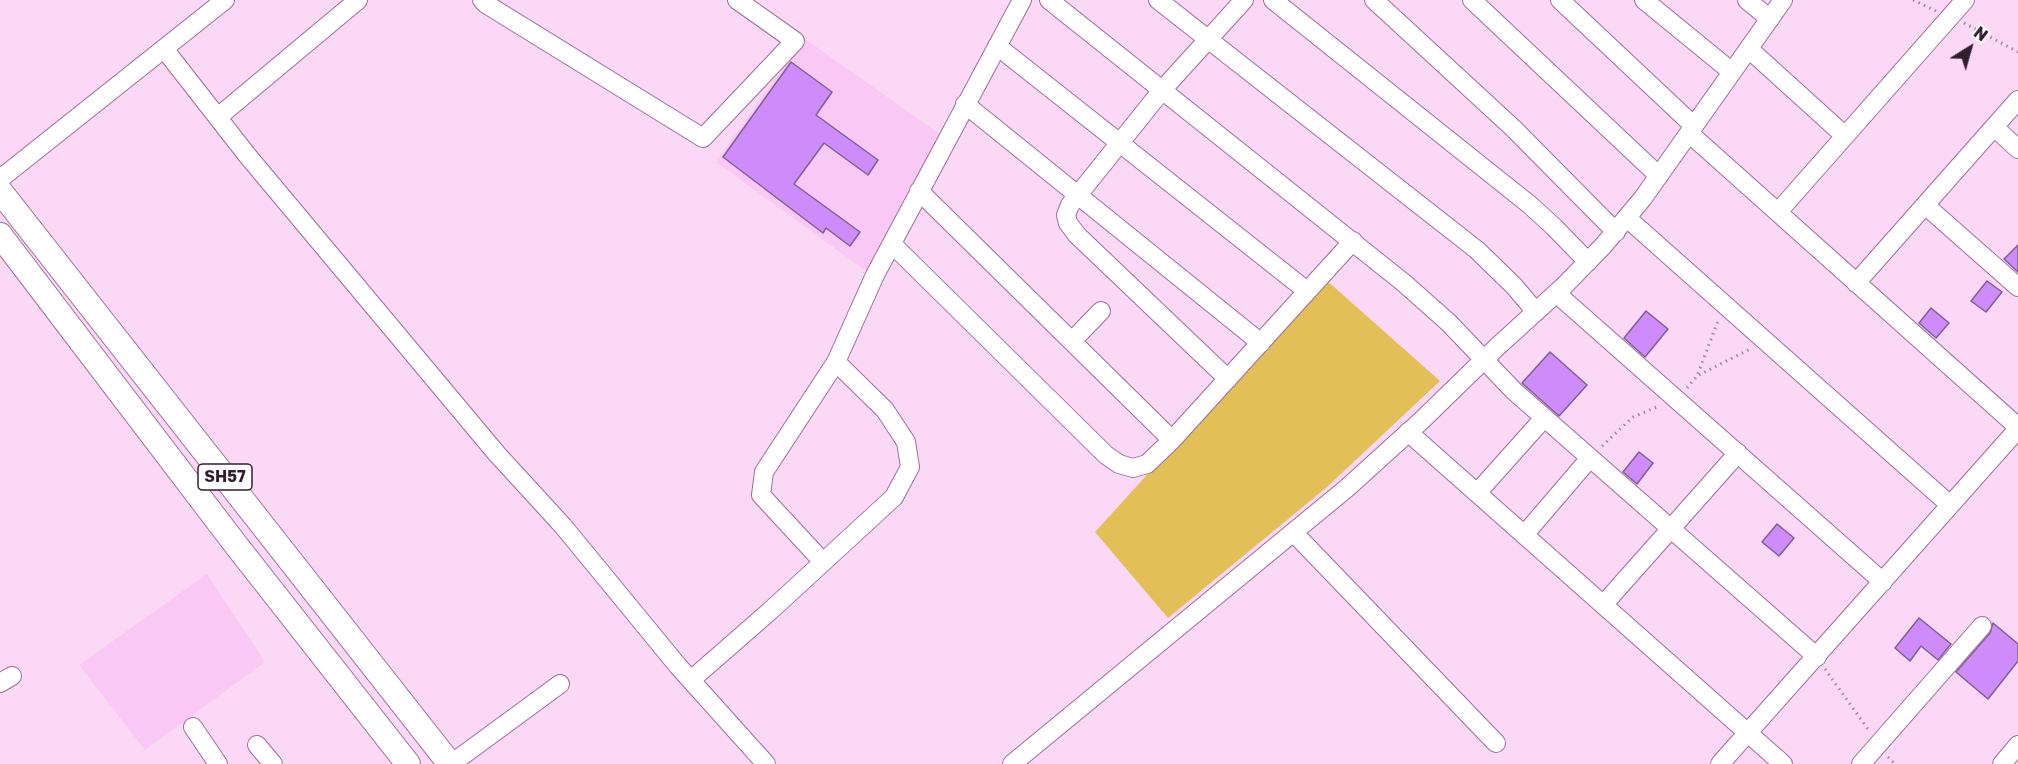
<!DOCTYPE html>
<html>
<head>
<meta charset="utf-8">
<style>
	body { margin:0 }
	#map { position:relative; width:2018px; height:764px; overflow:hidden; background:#fbd9f6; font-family:"Golos Text",sans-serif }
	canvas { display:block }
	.north { position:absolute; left:1940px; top:18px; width:60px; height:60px; -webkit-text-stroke:4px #fff; paint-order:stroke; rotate:37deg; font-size:16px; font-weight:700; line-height:24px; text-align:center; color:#331e31 }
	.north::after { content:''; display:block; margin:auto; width:21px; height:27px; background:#331e31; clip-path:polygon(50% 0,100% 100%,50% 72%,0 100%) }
</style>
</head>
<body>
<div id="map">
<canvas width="2018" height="764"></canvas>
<div class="north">N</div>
</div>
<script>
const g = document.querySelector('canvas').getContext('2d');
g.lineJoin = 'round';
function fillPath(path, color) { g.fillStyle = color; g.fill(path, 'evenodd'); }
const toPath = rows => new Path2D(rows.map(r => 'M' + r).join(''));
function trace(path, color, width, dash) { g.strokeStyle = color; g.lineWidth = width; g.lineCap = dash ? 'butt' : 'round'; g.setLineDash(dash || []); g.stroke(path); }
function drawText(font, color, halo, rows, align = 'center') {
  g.font = font + ' "Golos Text",sans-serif'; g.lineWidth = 6; g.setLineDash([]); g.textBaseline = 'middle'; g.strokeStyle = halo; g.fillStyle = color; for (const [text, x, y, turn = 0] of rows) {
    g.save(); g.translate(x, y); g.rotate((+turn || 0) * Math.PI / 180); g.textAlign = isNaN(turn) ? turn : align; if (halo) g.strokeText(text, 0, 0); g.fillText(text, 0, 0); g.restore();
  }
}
fillPath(toPath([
	[804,38,941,135,870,274,716,162],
	[207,574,265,662,145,750,79,665]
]), '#fac8f4');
fillPath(toPath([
	[1325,279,1440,381,1327,487,1168,618,1095,532]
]), '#e3bf57');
const building = toPath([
	[791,62,832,92,816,115,878,160,868,175,824,143,794,184,860,232,850,246,826,228,823,233,723,157,791,62],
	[2018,245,2018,272,2004,259,2018,245],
	[1987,281,2002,292,1986,312,1971,301,1987,281],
	[1931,308,1949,323,1936,338,1919,323,1931,308],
	[1646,311,1668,329,1645,357,1624,338,1646,311],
	[1550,352,1587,385,1559,416,1522,383,1550,352],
	[1639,452,1653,463,1637,484,1623,472,1639,452],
	[1777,524,1794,538,1779,556,1762,542,1777,524],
	[1919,618,1951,644,1938,660,1921,646,1910,661,1895,648,1919,618],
	[1993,623,2018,644,2018,661,1988,699,1956,672,1990,633,1993,623]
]);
fillPath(building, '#ce8cfb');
trace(building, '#7f5f96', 1.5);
const minor = toPath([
	[482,0,486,4,703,138,795,41,737,0],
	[1049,0,1404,283,1449,323,1514,391,1817,657],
	[1158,0,1477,250,1514,286,1536,312],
	[1273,0,1530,205,1554,227,1588,262],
	[1374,0,1513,128,1616,232],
	[1472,0,1659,176],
	[1560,0,1694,126],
	[1644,0,1732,72],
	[1747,0,1770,19],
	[997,46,1307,291],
	[1749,49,1845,136],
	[165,50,247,155,497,454,563,526,678,666,766,764],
	[965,104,1261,343],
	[218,117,358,0],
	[1994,127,2018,149],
	[1689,133,2018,427],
	[0,179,225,0],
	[919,191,1172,440],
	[1925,205,2018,287],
	[1778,212,1965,0],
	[1627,218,1950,505],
	[892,244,1106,455,1119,464,1133,468,1147,464,1172,440,1353,241],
	[1856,283,2018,100],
	[1556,293,1883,582],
	[1072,341,1101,311],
	[1228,379,1077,235,1068,223,1066,215,1070,205,1163,89,1244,0],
	[1408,432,1783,764],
	[1477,493,1544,418],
	[1294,533,1496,743],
	[1524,535,1590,458],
	[823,562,761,495,764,472,836,362,875,275,1022,0],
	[1603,605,1738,453],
	[691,680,770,611,894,497,910,467,906,442,885,410,836,362],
	[0,683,12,676],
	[193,727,218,764],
	[257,745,273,764],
	[451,764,560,684],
	[1012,764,1347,488,1421,421,1497,347,1563,287,1603,246,1643,198,1783,0],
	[1720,764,2018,429],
	[1861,764,1982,626],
	[2002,764,2018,745]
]);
const major = toPath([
	[0,191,450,764],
	[0,235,236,545,408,764]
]);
trace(minor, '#9f6c9a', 20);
trace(major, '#9f6c9a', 26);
trace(toPath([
	[1913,0,1936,11],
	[1964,23,2018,52],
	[1699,375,1752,348],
	[1687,388,1697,376,1718,321],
	[1602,446,1633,417,1659,406],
	[1825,669,1870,732],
	[1888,757,1895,764]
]), '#a488a0', 3, [1.5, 4.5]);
trace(minor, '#fff', 18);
trace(major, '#fff', 24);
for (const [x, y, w] of [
	[225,477,54]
]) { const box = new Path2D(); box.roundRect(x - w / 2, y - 13, w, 26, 4.5); g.fillStyle = '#fff'; g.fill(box); trace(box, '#331e31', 1.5); }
drawText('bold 16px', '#331e31', null, [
	["SH57",225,477]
]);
</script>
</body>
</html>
